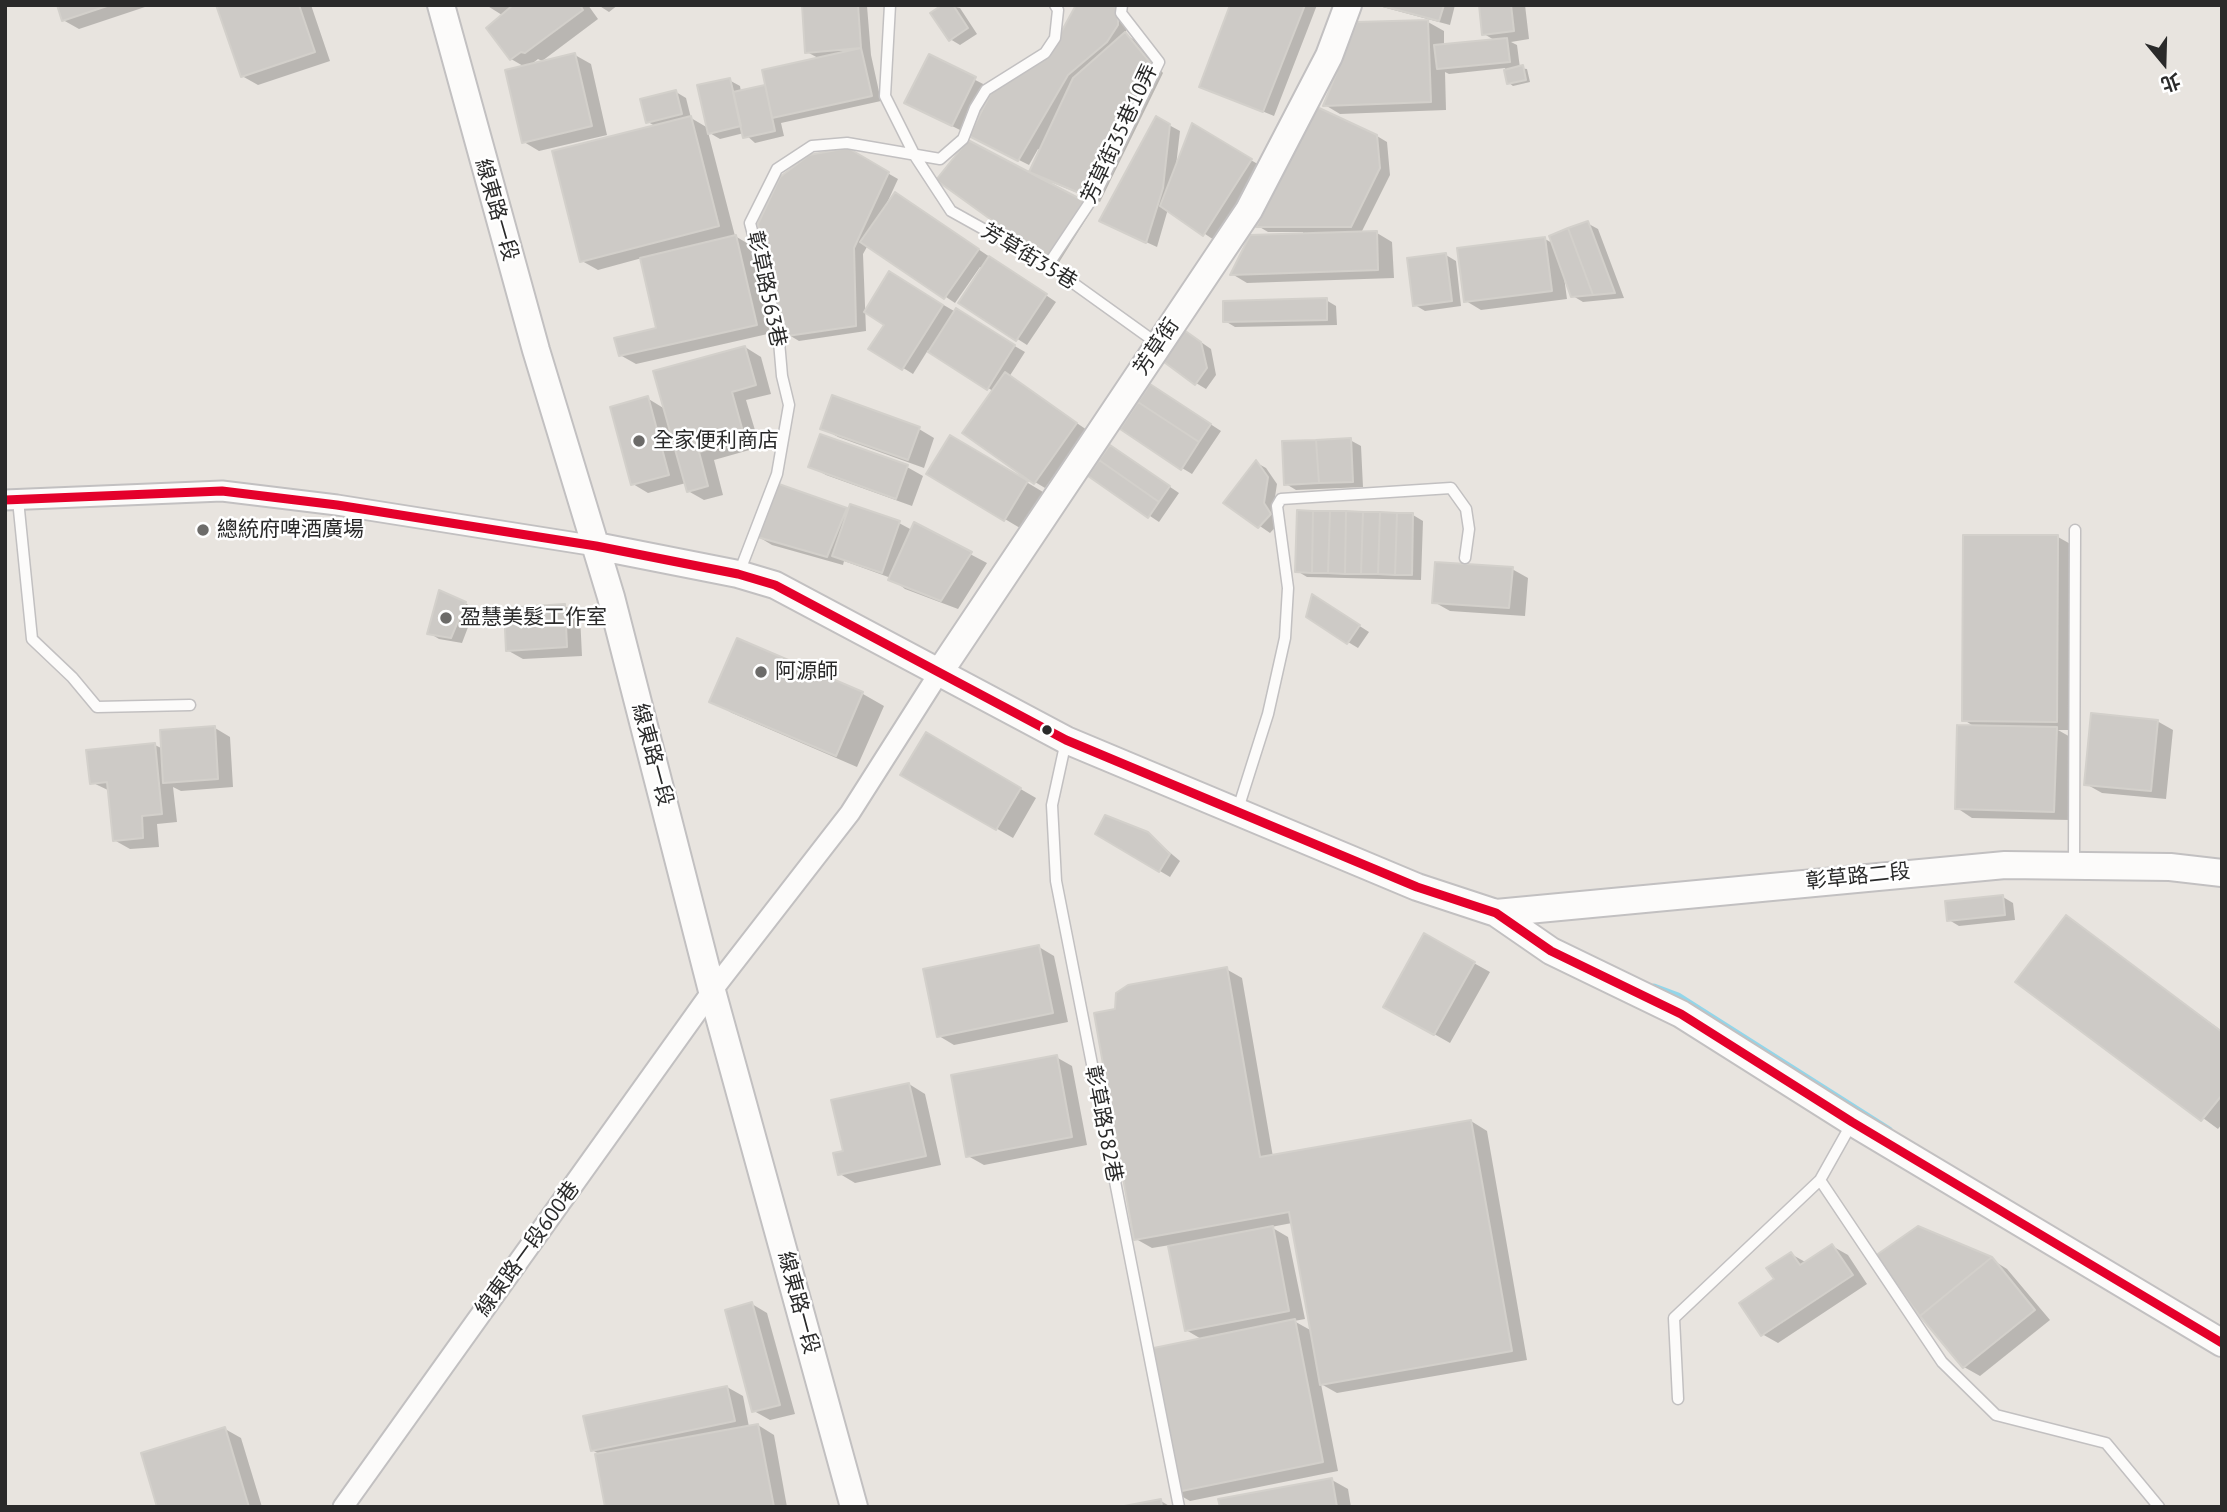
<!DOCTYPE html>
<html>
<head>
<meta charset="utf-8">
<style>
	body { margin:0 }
	#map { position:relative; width:2227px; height:1512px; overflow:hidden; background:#e8e4df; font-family:"PT Sans","Noto Sans TC",sans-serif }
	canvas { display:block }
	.frame { position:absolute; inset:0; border:7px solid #2a2a2a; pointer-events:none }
	.north { position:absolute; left:2129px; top:28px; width:70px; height:70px; -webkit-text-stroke:5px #fff; paint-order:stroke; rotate:161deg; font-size:19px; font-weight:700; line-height:28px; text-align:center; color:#2a2a2a }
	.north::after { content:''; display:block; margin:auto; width:24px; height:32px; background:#2a2a2a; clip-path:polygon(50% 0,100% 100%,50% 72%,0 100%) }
</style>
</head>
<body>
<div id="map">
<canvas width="2227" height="1512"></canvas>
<div class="frame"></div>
<div class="north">北</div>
</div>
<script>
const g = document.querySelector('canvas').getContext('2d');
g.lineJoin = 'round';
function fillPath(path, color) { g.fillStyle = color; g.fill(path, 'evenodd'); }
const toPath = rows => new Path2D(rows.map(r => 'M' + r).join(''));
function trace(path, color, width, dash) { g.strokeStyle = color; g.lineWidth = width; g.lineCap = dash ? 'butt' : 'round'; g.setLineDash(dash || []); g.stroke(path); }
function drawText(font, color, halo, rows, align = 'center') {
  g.font = font + ' "PT Sans","Noto Sans TC",sans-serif'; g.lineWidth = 5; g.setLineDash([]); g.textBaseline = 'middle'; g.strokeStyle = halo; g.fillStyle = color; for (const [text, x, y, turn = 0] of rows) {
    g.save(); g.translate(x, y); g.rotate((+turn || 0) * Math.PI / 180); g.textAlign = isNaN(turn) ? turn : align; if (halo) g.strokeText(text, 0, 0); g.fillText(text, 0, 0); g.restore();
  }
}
fillPath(toPath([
	[58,5,151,5,79,29,63,20],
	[218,5,311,5,330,61,258,85,242,76],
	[486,5,588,5,598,19,542,61,538,59,529,66,575,55,591,64,607,135,539,151,524,142,525,67,511,59,502,15],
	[598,5,618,5,609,12],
	[803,5,867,6,871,55,881,101,781,123,784,136,755,143,744,133,720,139,708,132,735,236,752,246,772,333,636,364,620,355,658,329,642,258,598,270,582,261,655,126,648,122,676,92,686,98,691,118,708,128,729,80,740,86,741,92,767,86,820,59,807,52],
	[945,5,960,8,977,34,960,45,950,39],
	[1079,5,1127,5,1126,35,1135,40,1163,73,1100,202,1046,180,1045,183,1093,208,1058,264,1048,258,1029,174,1041,150,1038,149,1029,165,981,141,1050,55],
	[1232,5,1317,5,1274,116,1201,86],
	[1375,5,1455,5,1450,25],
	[1480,5,1525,5,1529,39,1511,42,1517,45,1520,68,1527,69,1530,82,1513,86,1509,83,1505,68,1449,74,1445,72,1446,110,1340,114,1325,105,1428,22,1444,31,1444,46,1496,41,1484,34],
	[930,57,991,88,968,134,922,111],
	[1156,118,1180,131,1176,166,1193,126,1261,166,1214,240,1168,209,1157,247,1111,226],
	[1377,136,1387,142,1390,175,1361,233,1377,233,1392,242,1394,278,1247,283,1232,274,1303,235,1303,232,1268,232,1258,226],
	[847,150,898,179,887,203,906,200,1056,302,1027,345,961,303,983,269,980,267,955,303,868,245,863,254,866,331,799,341,789,335],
	[1587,223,1598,229,1624,298,1583,302,1573,296,1564,277,1567,299,1481,310,1466,301,1545,239,1554,244],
	[1446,255,1456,261,1461,306,1425,311,1415,305],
	[890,274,1025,352,1009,377,1087,430,1045,488,1035,482,993,391,928,350,913,374,871,348,886,324],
	[1326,300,1336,306,1337,325,1235,327,1225,321],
	[1195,338,1211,349,1216,375,1206,389,1196,383],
	[745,347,761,357,771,394,746,400,760,447,714,460,723,495,704,500,688,491,686,483,648,493,633,484,647,398,665,409],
	[1161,392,1221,431,1192,474,1182,468],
	[822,428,919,429,934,438,924,468,838,437],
	[951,437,1043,492,1020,528,929,474],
	[1350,440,1361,446,1363,487,1296,490,1286,484],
	[1120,453,1179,493,1159,522,1090,476],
	[1257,463,1266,468,1277,484,1273,510,1281,521,1270,533,1225,502],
	[810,466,907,467,923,476,912,506,826,475],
	[846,509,899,523,912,530,915,525,987,563,958,609,905,589,891,578,844,561,843,565,772,545,757,536],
	[1413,515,1423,521,1421,580,1307,577,1297,571],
	[2058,537,2074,546,2072,730,2058,730,2072,738,2070,820,1972,818,1957,808,1975,727,1964,720],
	[1512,569,1528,578,1525,616,1450,611,1434,602],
	[1322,602,1369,632,1358,648,1348,642],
	[465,603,475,609,462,643,439,639,429,633],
	[565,606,580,615,582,656,523,659,507,650],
	[738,641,863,694,884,706,857,767,732,713,711,701],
	[2157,721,2173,730,2166,799,2102,793,2086,784],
	[215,728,230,737,233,787,181,791,173,787,177,822,157,824,159,847,130,849,114,840,110,791,91,782,155,745,163,749],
	[926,734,1036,798,1013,838,903,774],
	[1098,834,1148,834,1180,861,1170,877],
	[2003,897,2013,903,2015,920,1959,926,1949,920],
	[2066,918,2222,1031,2222,1124,2218,1129,2018,982],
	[1425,936,1490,972,1450,1043,1385,1006],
	[1039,947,1054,956,1068,1022,954,1045,939,1036],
	[1226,969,1242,978,1273,1157,1471,1121,1487,1131,1527,1360,1337,1393,1321,1384,1338,1471,1190,1501,1174,1492,1203,1340,1186,1330,1170,1245,1152,1248,1136,1239,1116,1011],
	[1292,1223,1312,1331,1294,1321,1305,1319,1288,1237,1271,1227],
	[1056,1057,1072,1066,1087,1145,984,1165,968,1156],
	[909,1084,925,1094,941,1165,855,1183,840,1174,845,1153],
	[1832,1246,1848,1255,1867,1284,1778,1343,1762,1334,1776,1280,1791,1254,1807,1263],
	[1877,1256,1991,1259,2007,1269,2050,1320,1980,1376,1964,1367],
	[752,1304,767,1313,795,1414,770,1420,754,1411],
	[727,1387,743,1396,749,1427,758,1425,774,1435,787,1507,606,1507,601,1455,592,1450],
	[225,1429,241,1438,262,1507,159,1507],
	[1332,1480,1348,1489,1351,1507,1222,1507],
	[1161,1501,1171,1507,1128,1507]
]), '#0003');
trace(toPath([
	[1654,987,1678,996,1889,1130]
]), '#92d6ea', 7);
const building = toPath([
	[57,5,110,5,62,21,57,5],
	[216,5,299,5,315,52,241,77,216,5],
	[513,5,580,5,583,10,525,53,521,52,510,60,486,28,513,5],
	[802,5,858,5,861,48,805,53,802,5],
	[942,5,953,5,968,28,949,41,930,13,942,5],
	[1118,5,1118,25,1107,42,1068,75,1018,161,969,136,993,89,1049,54,1076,5,1118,5],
	[1230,5,1305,5,1263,112,1199,87,1230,5],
	[1379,5,1444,5,1439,21,1379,5],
	[1479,5,1511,5,1514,31,1482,35,1479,5],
	[1428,20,1431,102,1323,106,1357,22,1428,20],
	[1125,32,1153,66,1089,197,1029,172,1073,78,1125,32],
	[1507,38,1510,62,1437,69,1434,45,1507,38],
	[861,48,872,96,772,118,762,70,861,48],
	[575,53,592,126,522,143,505,70,575,53],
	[929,54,976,77,952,126,904,103,929,54],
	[1523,65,1526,80,1507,84,1504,70,1523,65],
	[730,78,741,126,708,134,697,85,730,78],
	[765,85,775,131,743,138,733,92,765,85],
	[676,90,682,114,646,123,640,99,676,90],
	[1317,107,1377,135,1380,168,1351,227,1256,227,1317,107],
	[691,116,719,226,580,262,552,151,691,116],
	[1156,116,1170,124,1163,188,1146,243,1099,221,1156,116],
	[1192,123,1252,159,1203,236,1160,206,1192,123],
	[968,140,1084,201,1047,260,936,180,968,140],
	[848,148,889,172,854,248,856,326,787,336,758,224,780,177,809,155,848,148],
	[895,192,979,249,944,299,860,242,895,192],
	[1588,221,1615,293,1593,295,1568,228,1588,221],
	[1568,228,1593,295,1571,297,1549,236,1568,228],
	[1377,231,1378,270,1230,275,1250,235,1377,231],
	[736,235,757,325,619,356,614,338,656,328,640,258,736,235],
	[1545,237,1552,291,1464,302,1457,248,1545,237],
	[1446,253,1452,301,1413,306,1407,258,1446,253],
	[989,256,1047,294,1016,341,958,303,989,256],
	[889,271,943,305,902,370,868,349,884,325,864,312,889,271],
	[1327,298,1327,320,1223,322,1223,301,1327,298],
	[956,308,1015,345,987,390,928,352,956,308],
	[1184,330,1201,342,1207,368,1195,385,1164,362,1184,330],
	[745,346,756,385,732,392,745,439,699,452,708,486,687,492,653,371,745,346],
	[1005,372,1077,423,1034,484,962,433,1005,372],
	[1150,384,1211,424,1199,442,1138,402,1150,384],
	[832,395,920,427,908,460,820,429,832,395],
	[648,396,669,475,631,485,610,407,648,396],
	[1138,402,1199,442,1181,470,1120,429,1138,402],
	[820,434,908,465,896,499,808,467,820,434],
	[950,435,1028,481,1004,521,926,474,950,435],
	[1351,438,1353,482,1319,483,1316,440,1351,438],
	[1316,440,1319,483,1284,485,1282,441,1316,440],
	[1110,445,1170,486,1159,502,1099,460,1110,445],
	[1099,460,1159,502,1148,518,1088,476,1099,460],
	[1256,460,1268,477,1264,503,1271,514,1258,528,1223,503,1256,460],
	[776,483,847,508,827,557,754,536,776,483],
	[850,504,900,521,882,573,832,556,850,504],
	[1297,510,1313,511,1312,573,1295,572,1297,510],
	[1313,511,1330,511,1328,573,1312,573,1313,511],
	[1330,511,1346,511,1345,574,1328,573,1330,511],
	[1346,511,1363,512,1361,574,1345,574,1346,511],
	[1363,512,1380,512,1378,574,1361,574,1363,512],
	[1380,512,1397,513,1395,575,1378,574,1380,512],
	[1397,513,1413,513,1412,575,1395,575,1397,513],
	[914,522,972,552,941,601,888,580,914,522],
	[1963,535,2058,535,2057,722,1962,721,1963,535],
	[1435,562,1513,567,1509,608,1432,603,1435,562],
	[439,590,466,602,451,638,427,634,439,590],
	[1312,594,1360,625,1347,644,1306,617,1312,594],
	[565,604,567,647,506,651,504,608,565,604],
	[737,638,863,692,836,756,709,702,737,638],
	[2091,713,2158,720,2151,791,2084,785,2091,713],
	[1957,725,2057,727,2054,812,1955,809,1957,725],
	[215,726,218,779,163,783,160,730,215,726],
	[926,732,1021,788,996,830,900,775,926,732],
	[155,743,162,814,142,816,143,838,113,841,107,782,90,784,86,750,155,743],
	[1105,815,1148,832,1170,854,1159,872,1095,834,1105,815],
	[2003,895,2005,915,1947,921,1945,901,2003,895],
	[2066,915,2222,1032,2222,1095,2201,1121,2015,982,2066,915],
	[1424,933,1475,962,1434,1035,1383,1007,1424,933],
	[1039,945,1053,1013,937,1037,923,969,1039,945],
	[1227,967,1260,1157,1471,1120,1512,1351,1320,1385,1289,1212,1134,1240,1094,1013,1115,1009,1116,993,1128,985,1227,967],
	[1057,1055,1072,1137,966,1157,951,1075,1057,1055],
	[909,1083,926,1156,838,1175,833,1153,843,1151,831,1100,909,1083],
	[1273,1226,1289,1311,1185,1331,1168,1246,1273,1226],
	[1918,1226,1992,1257,1920,1316,1875,1256,1918,1226],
	[1832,1244,1853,1275,1761,1336,1739,1303,1774,1279,1766,1268,1791,1252,1800,1265,1832,1244],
	[1992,1257,2035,1310,1963,1368,1920,1316,1992,1257],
	[752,1302,780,1405,752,1412,725,1310,752,1302],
	[1295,1319,1323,1462,1172,1493,1144,1350,1295,1319],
	[727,1386,735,1421,591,1451,583,1416,727,1386],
	[758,1424,774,1507,605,1507,595,1454,758,1424],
	[225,1427,249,1507,157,1507,141,1453,225,1427],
	[1332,1478,1337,1507,1220,1507,1218,1499,1332,1478],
	[1161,1499,1162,1507,1119,1507,1161,1499]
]);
fillPath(building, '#cdcac6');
trace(building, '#d3d0cb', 2);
const lane = toPath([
	[890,5,885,96,915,156,951,211,1048,265,1158,344],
	[1048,265,1096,193,1159,62,1121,13,1122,5],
	[18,500,32,639,72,677,97,707,190,705],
	[739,573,777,474,789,405,782,376,778,330,750,223,777,169,812,146,847,143,940,159,963,139,975,108,986,90,1045,53,1055,38,1058,10,1055,5],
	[1066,741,1052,805,1056,881,1179,1507],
	[1237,812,1268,714,1285,638,1288,588,1277,506,1281,499,1451,488,1466,509,1469,529,1465,558],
	[2074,863,2075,530],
	[1820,1180,1942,1362,1996,1415,2106,1443,2159,1507],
	[1678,1399,1674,1318,1820,1180,1852,1123]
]);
const street = toPath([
	[5,500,222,491,337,505,596,546],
	[343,1507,712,991,850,813,939,673]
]);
const secondary = toPath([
	[441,5,536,350,611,597,712,991,854,1507],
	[596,546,738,574,775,585,1066,740,1417,887,1496,913,1551,951,1681,1014,1852,1122,2222,1343],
	[939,673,1249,210,1329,56,1348,5],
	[1496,913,2005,865,2170,867,2222,873]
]);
trace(lane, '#c2c0c1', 13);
trace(street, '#c2c0c1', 23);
trace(secondary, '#c2c0c1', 30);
trace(lane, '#fcfbfa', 10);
trace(street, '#fcfbfa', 19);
trace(secondary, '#fcfbfa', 26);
trace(toPath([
	[5,500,222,491,337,505,596,546,738,574,775,585,1066,740,1417,887,1496,913,1551,951,1681,1014,1852,1122,2222,1343]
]), '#e4002b', 9);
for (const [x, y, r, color] of [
	[639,441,7,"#6c6b69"],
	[203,530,7,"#6c6b69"],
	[446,618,7,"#6c6b69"],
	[761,672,7,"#6c6b69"],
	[1047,730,6,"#2a2a2a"]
]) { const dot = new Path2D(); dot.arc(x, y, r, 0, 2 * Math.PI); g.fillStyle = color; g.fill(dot); trace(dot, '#fff', 2.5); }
drawText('21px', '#2a2a2a', '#fff', [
	["芳草街35巷10弄",1120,134,-65],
	["線東路一段",496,210,74],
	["芳草街35巷",1029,257,31],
	["彰草路563巷",766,289,78],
	["芳草街",1157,347,-56],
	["線東路一段",652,755,75],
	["彰草路二段",1858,877,-6],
	["彰草路582巷",1103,1124,79],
	["線東路一段600巷",528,1249,-54],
	["線東路一段",798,1303,75]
]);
drawText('21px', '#2a2a2a', '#fff', [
	["全家便利商店",653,441],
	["總統府啤酒廣場",217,530],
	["盈慧美髮工作室",460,618],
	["阿源師",775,672]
], 'left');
</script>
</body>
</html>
